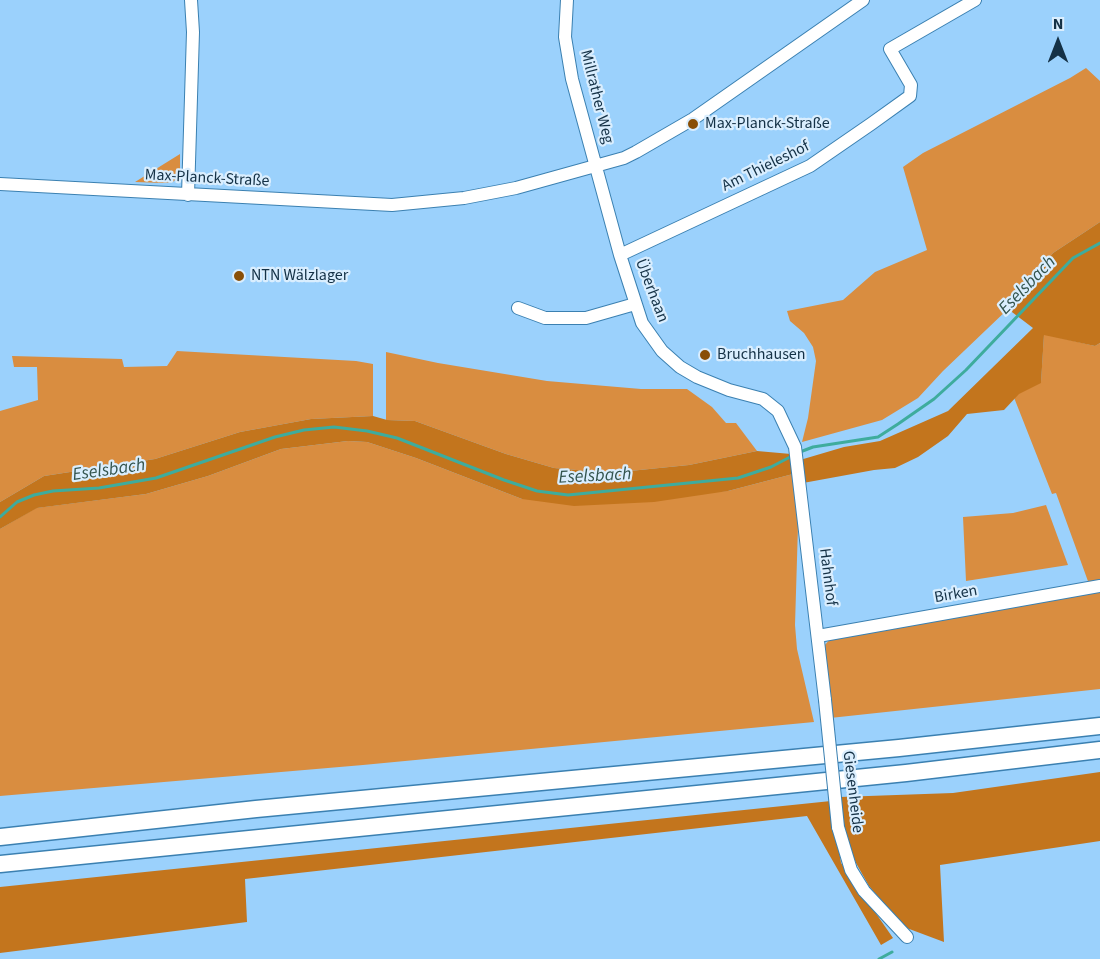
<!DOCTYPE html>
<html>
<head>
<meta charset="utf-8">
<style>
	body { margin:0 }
	#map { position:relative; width:1100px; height:959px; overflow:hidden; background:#9bd1fc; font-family:"Source Sans 3",sans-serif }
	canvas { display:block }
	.north { position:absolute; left:1028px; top:12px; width:60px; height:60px; -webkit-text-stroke:4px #daeefe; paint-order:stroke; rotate:0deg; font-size:16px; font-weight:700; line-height:24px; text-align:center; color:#143146 }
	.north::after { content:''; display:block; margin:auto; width:21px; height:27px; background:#143146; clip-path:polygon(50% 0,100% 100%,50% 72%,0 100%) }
</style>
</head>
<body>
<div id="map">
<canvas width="1100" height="959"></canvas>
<div class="north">N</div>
</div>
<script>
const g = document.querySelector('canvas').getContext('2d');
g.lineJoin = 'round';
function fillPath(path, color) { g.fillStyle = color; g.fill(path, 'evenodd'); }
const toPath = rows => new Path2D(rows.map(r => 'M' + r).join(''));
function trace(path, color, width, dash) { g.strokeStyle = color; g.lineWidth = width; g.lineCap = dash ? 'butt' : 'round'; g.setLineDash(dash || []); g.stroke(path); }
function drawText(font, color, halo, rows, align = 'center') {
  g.font = font + ' "Source Sans 3",sans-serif'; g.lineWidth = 4.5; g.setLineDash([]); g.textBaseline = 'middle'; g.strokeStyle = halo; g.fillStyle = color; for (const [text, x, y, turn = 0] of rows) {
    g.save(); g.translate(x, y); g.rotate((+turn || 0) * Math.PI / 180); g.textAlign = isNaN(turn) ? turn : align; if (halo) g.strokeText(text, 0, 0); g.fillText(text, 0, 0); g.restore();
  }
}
fillPath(toPath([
	[1086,68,1100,81,1100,222,1053,253,1008,309,943,371,918,398,882,420,802,442,808,418,816,361,813,347,804,333,790,321,787,311,843,300,875,272,927,250,903,167,923,153,1070,78],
	[180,154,180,169,177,178,173,182,163,183,135,182],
	[1044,334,1095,346,1100,343,1100,581,1089,584,1056,493,1052,494,1013,395,1041,382],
	[177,351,356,361,373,364,373,416,311,419,240,432,155,459,44,476,0,502,0,411,38,400,37,367,14,367,12,356,122,359,124,367,167,366],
	[386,352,438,363,547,381,641,389,687,389,712,407,726,423,736,423,757,451,689,465,610,473,554,468,506,454,415,421,386,420],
	[348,441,367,442,416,458,522,499,728,491,793,474,798,526,795,625,797,649,814,722,363,765,0,796,0,529,36,508,146,494,208,476,281,449],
	[1046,505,1068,565,966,581,963,517,1013,513],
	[1100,590,1100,689,830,718,824,646,832,637]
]), '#d98d40');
fillPath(toPath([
	[1100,222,1100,343,1095,346,1044,335,1041,383,1019,394,1004,410,967,414,948,436,918,457,895,468,874,470,803,483,800,460,844,447,880,441,948,411,1033,328,1008,309,1053,253],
	[373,416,387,420,415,421,506,454,554,468,610,473,689,465,757,451,791,454,793,474,728,491,654,502,574,506,522,499,416,458,367,442,348,441,281,449,208,476,146,494,37,508,0,529,0,502,44,476,155,459,240,432,311,419],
	[1100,772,1100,841,940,865,944,942,904,927,869,886,856,863,845,837,840,797,953,793],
	[831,801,841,863,893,938,881,945,807,816,245,879,247,922,0,953,0,887]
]), '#c3751d');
trace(toPath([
	[800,452,813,447,878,437,898,424,934,399,966,370,1073,258,1100,243],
	[0,517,17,502,34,495,53,491,99,488,156,478,275,437,304,430,334,427,367,431,397,438,504,480,537,491,568,495,738,478,771,467,792,456],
	[879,959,892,952]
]), '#3eac9d', 3);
const minor = toPath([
	[567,0,565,37,572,79,620,255,642,323,662,351,680,367,697,377,729,390,763,399,778,411,795,447,825,700],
	[0,184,392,205,464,198,516,188,624,158,636,152,693,119,863,0],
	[188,195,193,32,191,0],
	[620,255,810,166,871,124,910,96,911,85,890,49,975,0],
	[518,308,545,318,586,318,635,304],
	[818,636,1100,586],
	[838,827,851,870,864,891,907,937]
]);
const highway = toPath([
	[0,837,256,809,899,748,1100,726],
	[0,864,906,773,1100,750]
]);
trace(minor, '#3b80b1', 14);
trace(highway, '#3b80b1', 19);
trace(minor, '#fff', 12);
trace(highway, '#fff', 16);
const minorBridge = toPath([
	[825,700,838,827]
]);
trace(minorBridge, '#3b80b1', 14, []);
trace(minorBridge, '#fff', 12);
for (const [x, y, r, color] of [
	[693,124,6,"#894f07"],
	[239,276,6,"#894f07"],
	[705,355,6,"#894f07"]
]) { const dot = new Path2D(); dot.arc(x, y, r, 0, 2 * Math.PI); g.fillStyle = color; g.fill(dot); trace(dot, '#daeefe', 2); }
drawText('16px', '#143146', '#daeefe', [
	["Millrather Weg",596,97,76],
	["Am Thieleshof",766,167,-26],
	["Max-Planck-Straße",207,179,3],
	["Überhaan",651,291,69],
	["Hahnhof",827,577,83],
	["Birken",956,595,-10],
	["Giesenheide",852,792,83]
]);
drawText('16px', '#143146', '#daeefe', [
	["Max-Planck-Straße",705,124],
	["NTN Wälzlager",251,276],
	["Bruchhausen",717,355]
], 'left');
drawText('italic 18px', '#33544e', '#daeefe', [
	["Eselsbach",1028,286,-46],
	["Eselsbach",109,471,-8],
	["Eselsbach",595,477,-3]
]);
</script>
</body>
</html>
